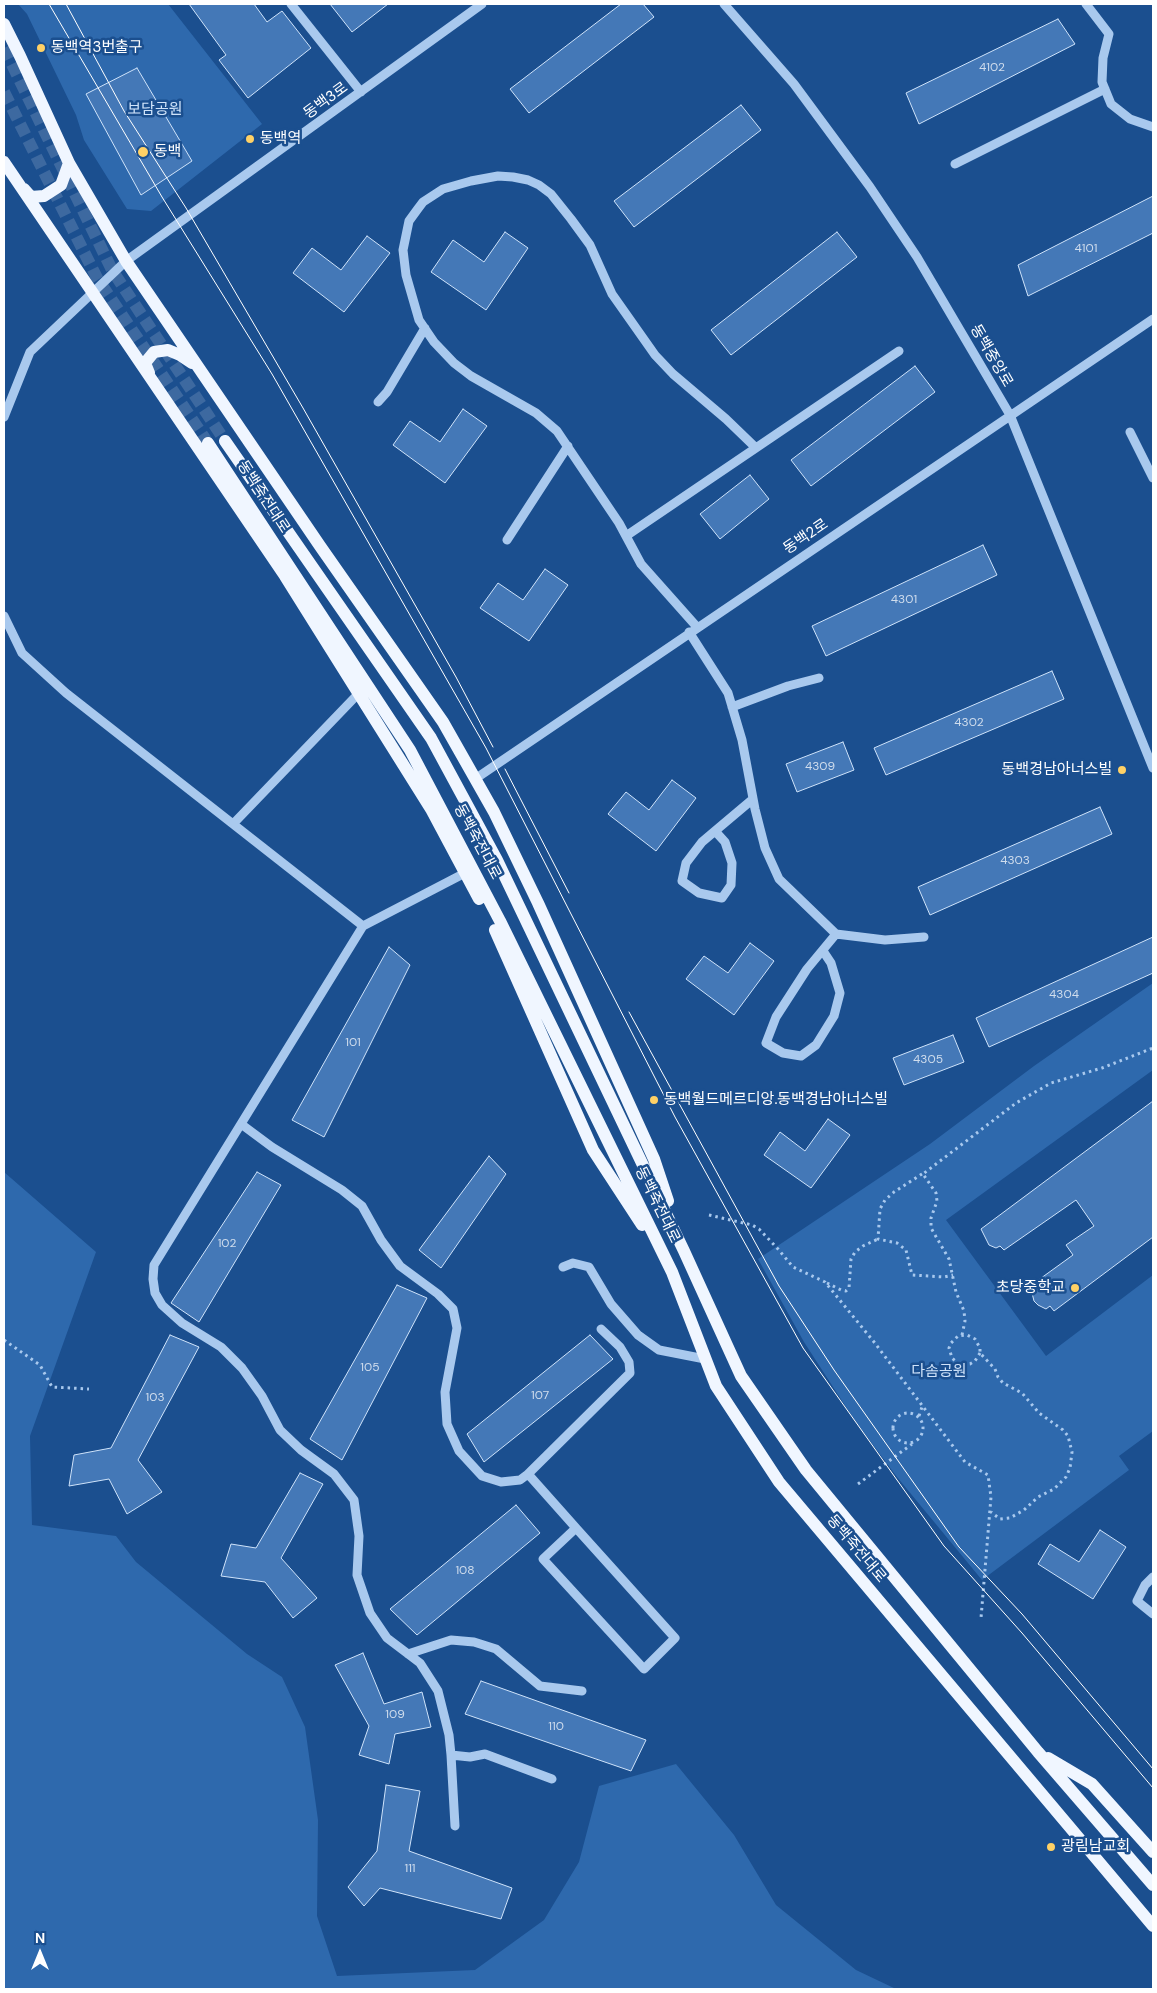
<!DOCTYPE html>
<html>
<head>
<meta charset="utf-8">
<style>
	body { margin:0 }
	#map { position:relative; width:1157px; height:1993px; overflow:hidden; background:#1b4f8f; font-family:"DM Sans",sans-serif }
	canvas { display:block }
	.frame { position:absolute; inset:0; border:5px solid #fff; pointer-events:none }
	.north { position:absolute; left:15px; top:1928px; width:50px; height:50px; -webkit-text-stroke:4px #1b4f8f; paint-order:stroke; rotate:0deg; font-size:14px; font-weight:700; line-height:20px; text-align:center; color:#fff }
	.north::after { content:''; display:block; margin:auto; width:18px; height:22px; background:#fff; clip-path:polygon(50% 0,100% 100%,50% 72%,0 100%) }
</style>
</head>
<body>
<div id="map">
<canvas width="1157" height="1993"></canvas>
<div class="frame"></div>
<div class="north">N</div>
</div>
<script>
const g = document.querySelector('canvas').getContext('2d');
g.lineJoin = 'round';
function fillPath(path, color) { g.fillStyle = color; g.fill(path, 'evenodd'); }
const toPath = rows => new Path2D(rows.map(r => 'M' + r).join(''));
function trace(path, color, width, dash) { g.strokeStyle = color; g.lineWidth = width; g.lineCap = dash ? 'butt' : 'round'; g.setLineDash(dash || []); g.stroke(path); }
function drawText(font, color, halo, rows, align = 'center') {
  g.font = font + ' "DM Sans","Noto Sans KR",sans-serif'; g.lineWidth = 5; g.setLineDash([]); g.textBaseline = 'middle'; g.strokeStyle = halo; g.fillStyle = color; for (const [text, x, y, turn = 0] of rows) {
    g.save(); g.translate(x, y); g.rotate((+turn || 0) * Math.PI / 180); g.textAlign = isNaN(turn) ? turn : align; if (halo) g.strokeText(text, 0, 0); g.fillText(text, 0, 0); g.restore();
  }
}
fillPath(toPath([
	[18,4,168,4,262,124,151,211,127,209,84,140,76,115,27,14],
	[1153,983,1153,1070,946,1220,1046,1356,1153,1275,1153,1431,1119,1456,1129,1470,982,1580,897,1477,855,1421,804,1342,758,1259,930,1144,1034,1066],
	[4,1172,96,1252,30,1436,32,1525,116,1536,136,1562,247,1654,282,1677,305,1727,318,1820,317,1916,337,1976,475,1970,544,1920,579,1862,599,1786,676,1764,734,1835,776,1905,856,1970,896,1989,4,1989]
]), '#2e69ad');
const building = toPath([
	[189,4,254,4,267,22,282,11,311,48,248,98,219,60,226,55,189,4],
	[330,4,388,4,352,32,330,4],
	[621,4,643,4,654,17,529,113,510,89,621,4],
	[1058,19,1075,44,919,124,906,93,1058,19],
	[137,68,192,161,141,195,86,94,137,68],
	[741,105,761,130,634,227,614,201,741,105],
	[1153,196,1153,233,1028,296,1018,265,1153,196],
	[505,232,528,248,486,310,431,272,453,240,484,262,505,232],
	[837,232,857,257,731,355,711,330,837,232],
	[367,236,390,253,344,312,293,273,312,248,341,270,367,236],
	[915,366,935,392,811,486,791,460,915,366],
	[463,409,487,426,445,483,393,445,410,421,440,442,463,409],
	[750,475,769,499,720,539,700,514,750,475],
	[983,545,997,575,826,656,812,626,983,545],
	[545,569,568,585,529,641,480,608,498,583,523,600,545,569],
	[1052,671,1064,699,886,775,874,748,1052,671],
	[843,742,854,770,797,792,786,764,843,742],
	[672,780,696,798,656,851,608,814,626,792,649,810,672,780],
	[1100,807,1112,834,930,915,918,887,1100,807],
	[1153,937,1153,973,989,1047,976,1018,1153,937],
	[750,943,774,961,734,1015,686,979,704,956,728,973,750,943],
	[389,947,410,965,324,1137,292,1120,389,947],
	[953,1035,964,1062,904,1085,893,1058,953,1035],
	[1153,1101,1153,1237,1054,1311,1050,1306,1046,1309,1038,1305,1034,1301,1031,1289,1039,1284,1037,1281,1073,1255,1066,1245,1094,1226,1076,1200,1004,1250,1000,1246,996,1248,989,1245,981,1229,1153,1101],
	[828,1119,850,1135,811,1188,764,1155,780,1132,805,1151,828,1119],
	[489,1156,506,1174,441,1268,419,1250,489,1156],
	[257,1172,281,1185,199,1322,171,1303,257,1172],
	[397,1285,427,1298,342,1460,310,1439,397,1285],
	[170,1335,199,1347,138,1460,162,1492,127,1514,109,1479,69,1486,74,1455,111,1448,170,1335],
	[590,1335,613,1359,484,1462,467,1434,590,1335],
	[300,1473,323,1484,281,1558,317,1598,293,1618,265,1582,221,1576,231,1544,256,1548,300,1473],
	[516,1505,540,1533,417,1635,390,1609,516,1505],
	[1100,1530,1126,1547,1093,1599,1038,1564,1050,1544,1079,1562,1100,1530],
	[363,1653,384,1704,422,1692,431,1727,395,1734,389,1764,359,1755,369,1726,335,1665,363,1653],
	[481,1681,646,1740,631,1771,465,1714,481,1681],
	[386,1785,420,1791,409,1851,512,1888,501,1919,380,1888,364,1906,348,1887,377,1851,386,1785]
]);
fillPath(building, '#4478b7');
trace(building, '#cfe3fa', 1);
trace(toPath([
	[4,48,112,270,225,441],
	[4,92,97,278,208,443]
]), '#3d69a0', 12, [12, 6]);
trace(toPath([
	[922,1174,894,1192,885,1200,880,1209,878,1239,897,1243,906,1250,912,1275,944,1277,953,1275],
	[709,1215,752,1225,759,1229,778,1249,793,1267,825,1282,874,1342,965,1462,988,1475,991,1497,981,1618],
	[827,1283,841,1290,846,1291,849,1288,851,1259,855,1252,863,1246,878,1239],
	[962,1335,965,1321,964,1311,956,1292,949,1259,931,1228,931,1218,937,1201,936,1193,923,1174,1016,1103,1051,1083,1102,1068,1153,1048],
	[4,1340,40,1365,52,1387,89,1389],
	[980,1353,975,1361,970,1364,960,1365,952,1358,949,1348,951,1343,958,1336,967,1335,975,1339,980,1348,980,1353,995,1369,998,1377,1003,1383,1022,1393,1039,1413,1063,1430,1068,1436,1072,1452,1070,1468,1066,1477,1054,1489,1038,1497,1024,1510,1010,1518,1000,1519,991,1512],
	'893 1428a15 15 0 1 1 30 0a15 15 0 1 1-30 0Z',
	[919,1416,922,1407],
	[858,1484,912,1444]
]), '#a9c9ee', 3, [2.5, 4]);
trace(toPath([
	[291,4,361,92],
	[724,4,794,84,870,187,917,257,1010,415,1153,768],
	[1086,4,1109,34,1103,58,1102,82,1111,104,1130,119,1153,127],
	[955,164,1105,89],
	[378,402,387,392,425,328],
	[4,417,30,352,126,261,482,4],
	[1130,432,1153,478],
	[626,536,899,351],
	[507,540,568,446],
	[4,616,22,653,66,693,363,926],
	[697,627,641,564,619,523,557,431,536,413,471,376,454,363,434,342,419,320,406,275,403,250,409,221,417,210,423,202,443,189,471,181,498,176,513,177,528,180,539,185,551,194,571,219,590,245,612,294,655,355,673,374,726,419,755,447],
	[689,632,728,693,742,740,755,809,765,848,779,879,836,934,885,940,924,937],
	[732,707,788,686,819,678],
	[475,779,1153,319],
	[233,824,358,694],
	[715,831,725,842,732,863,731,885,722,898,699,893,682,881,686,863,702,842,715,831,753,799],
	[465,873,363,926,154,1265,153,1279,155,1293,162,1305,182,1323,221,1347,242,1368,262,1396,280,1430,301,1450,334,1474,354,1500,359,1536,357,1575,370,1613,387,1638,420,1663,438,1691,449,1735,451,1755,470,1757,485,1754,552,1779],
	[823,951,831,963,840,993,834,1016,816,1045,801,1056,783,1053,766,1043,776,1017,807,969,836,934],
	[241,1124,272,1147,342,1190,362,1206,381,1240,400,1266,438,1294,453,1309,457,1328,445,1392,447,1424,459,1451,482,1476,501,1482,520,1480,528,1474,576,1528,543,1559,644,1669,675,1638,576,1528],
	[563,1267,573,1263,589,1267,611,1304,638,1335,659,1350,705,1359],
	[528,1474,630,1373,629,1362,620,1347,601,1329],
	[1153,1577,1145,1585,1137,1601,1153,1614],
	[408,1654,451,1640,474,1642,496,1649,540,1686,582,1691],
	[451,1755,455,1826]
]), '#a9c9ee', 9);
trace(toPath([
	[4,24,20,56,69,163,126,261,320,546,443,722,494,812,538,903,654,1159,668,1201],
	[4,162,285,576,431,809,479,899],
	[24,189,31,197,44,196,61,185,69,163],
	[149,373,145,363,154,352,168,350,180,355,192,363],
	[225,441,431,738,497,860,684,1251,741,1376,806,1470,1038,1752,1153,1885],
	[208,443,410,750,500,921,672,1272,716,1386,779,1482,1153,1926],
	[495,930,593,1150,642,1225],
	[1048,1758,1092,1784,1153,1852]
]), '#f0f6ff', 12);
trace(toPath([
	[49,4,162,197,272,374,486,748,675,1117,803,1348,944,1546,1022,1633,1153,1788],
	[66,4,124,111,186,208,303,408,456,677,493,747],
	[505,769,569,893],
	[629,1012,779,1286,834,1370,959,1547,1022,1614,1153,1769]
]), '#fff', 1);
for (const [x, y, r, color] of [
	[41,48,5,"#ffd166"],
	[250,139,5,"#ffd166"],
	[143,152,6,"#ffd166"],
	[1122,770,5,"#ffd166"],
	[654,1100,5,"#ffd166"],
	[1075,1288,5,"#ffd166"],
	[1051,1847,5,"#ffd166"]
]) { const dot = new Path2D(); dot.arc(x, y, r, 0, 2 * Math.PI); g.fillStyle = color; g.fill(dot); trace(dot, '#1b4f8f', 2); }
drawText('12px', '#d0dded', null, [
	["4102",992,68],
	["4101",1086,249],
	["4301",904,600],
	["4302",969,723],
	["4309",820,767],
	["4303",1015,861],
	["4304",1064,995],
	["101",353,1043],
	["4305",928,1060],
	["102",227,1244],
	["105",370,1368],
	["107",540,1396],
	["103",155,1398],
	["108",465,1571],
	["109",395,1715],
	["110",556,1727],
	["111",410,1869]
]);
drawText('15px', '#fff', '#1b4f8f', [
	["동백역3번출구",51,48],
	["동백역",260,139],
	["동백",154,152],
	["동백경남아너스빌",1112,770,"right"],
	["동백월드메르디앙.동백경남아너스빌",664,1100],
	["초당중학교",1065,1288,"right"],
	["광림남교회",1061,1847]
], 'left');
drawText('15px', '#fff', '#1b4f8f', [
	["동백3로",326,101,-36],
	["동백중앙로",991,356,60],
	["동백죽전대로",263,497,57],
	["동백2로",806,537,-34],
	["동백죽전대로",477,842,62],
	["동백죽전대로",657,1205,64],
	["동백죽전대로",856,1549,50]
]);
drawText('15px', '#cfe3fa', '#1b4f8f', [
	["보담공원",155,110],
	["다솜공원",939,1372]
]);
</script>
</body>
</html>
